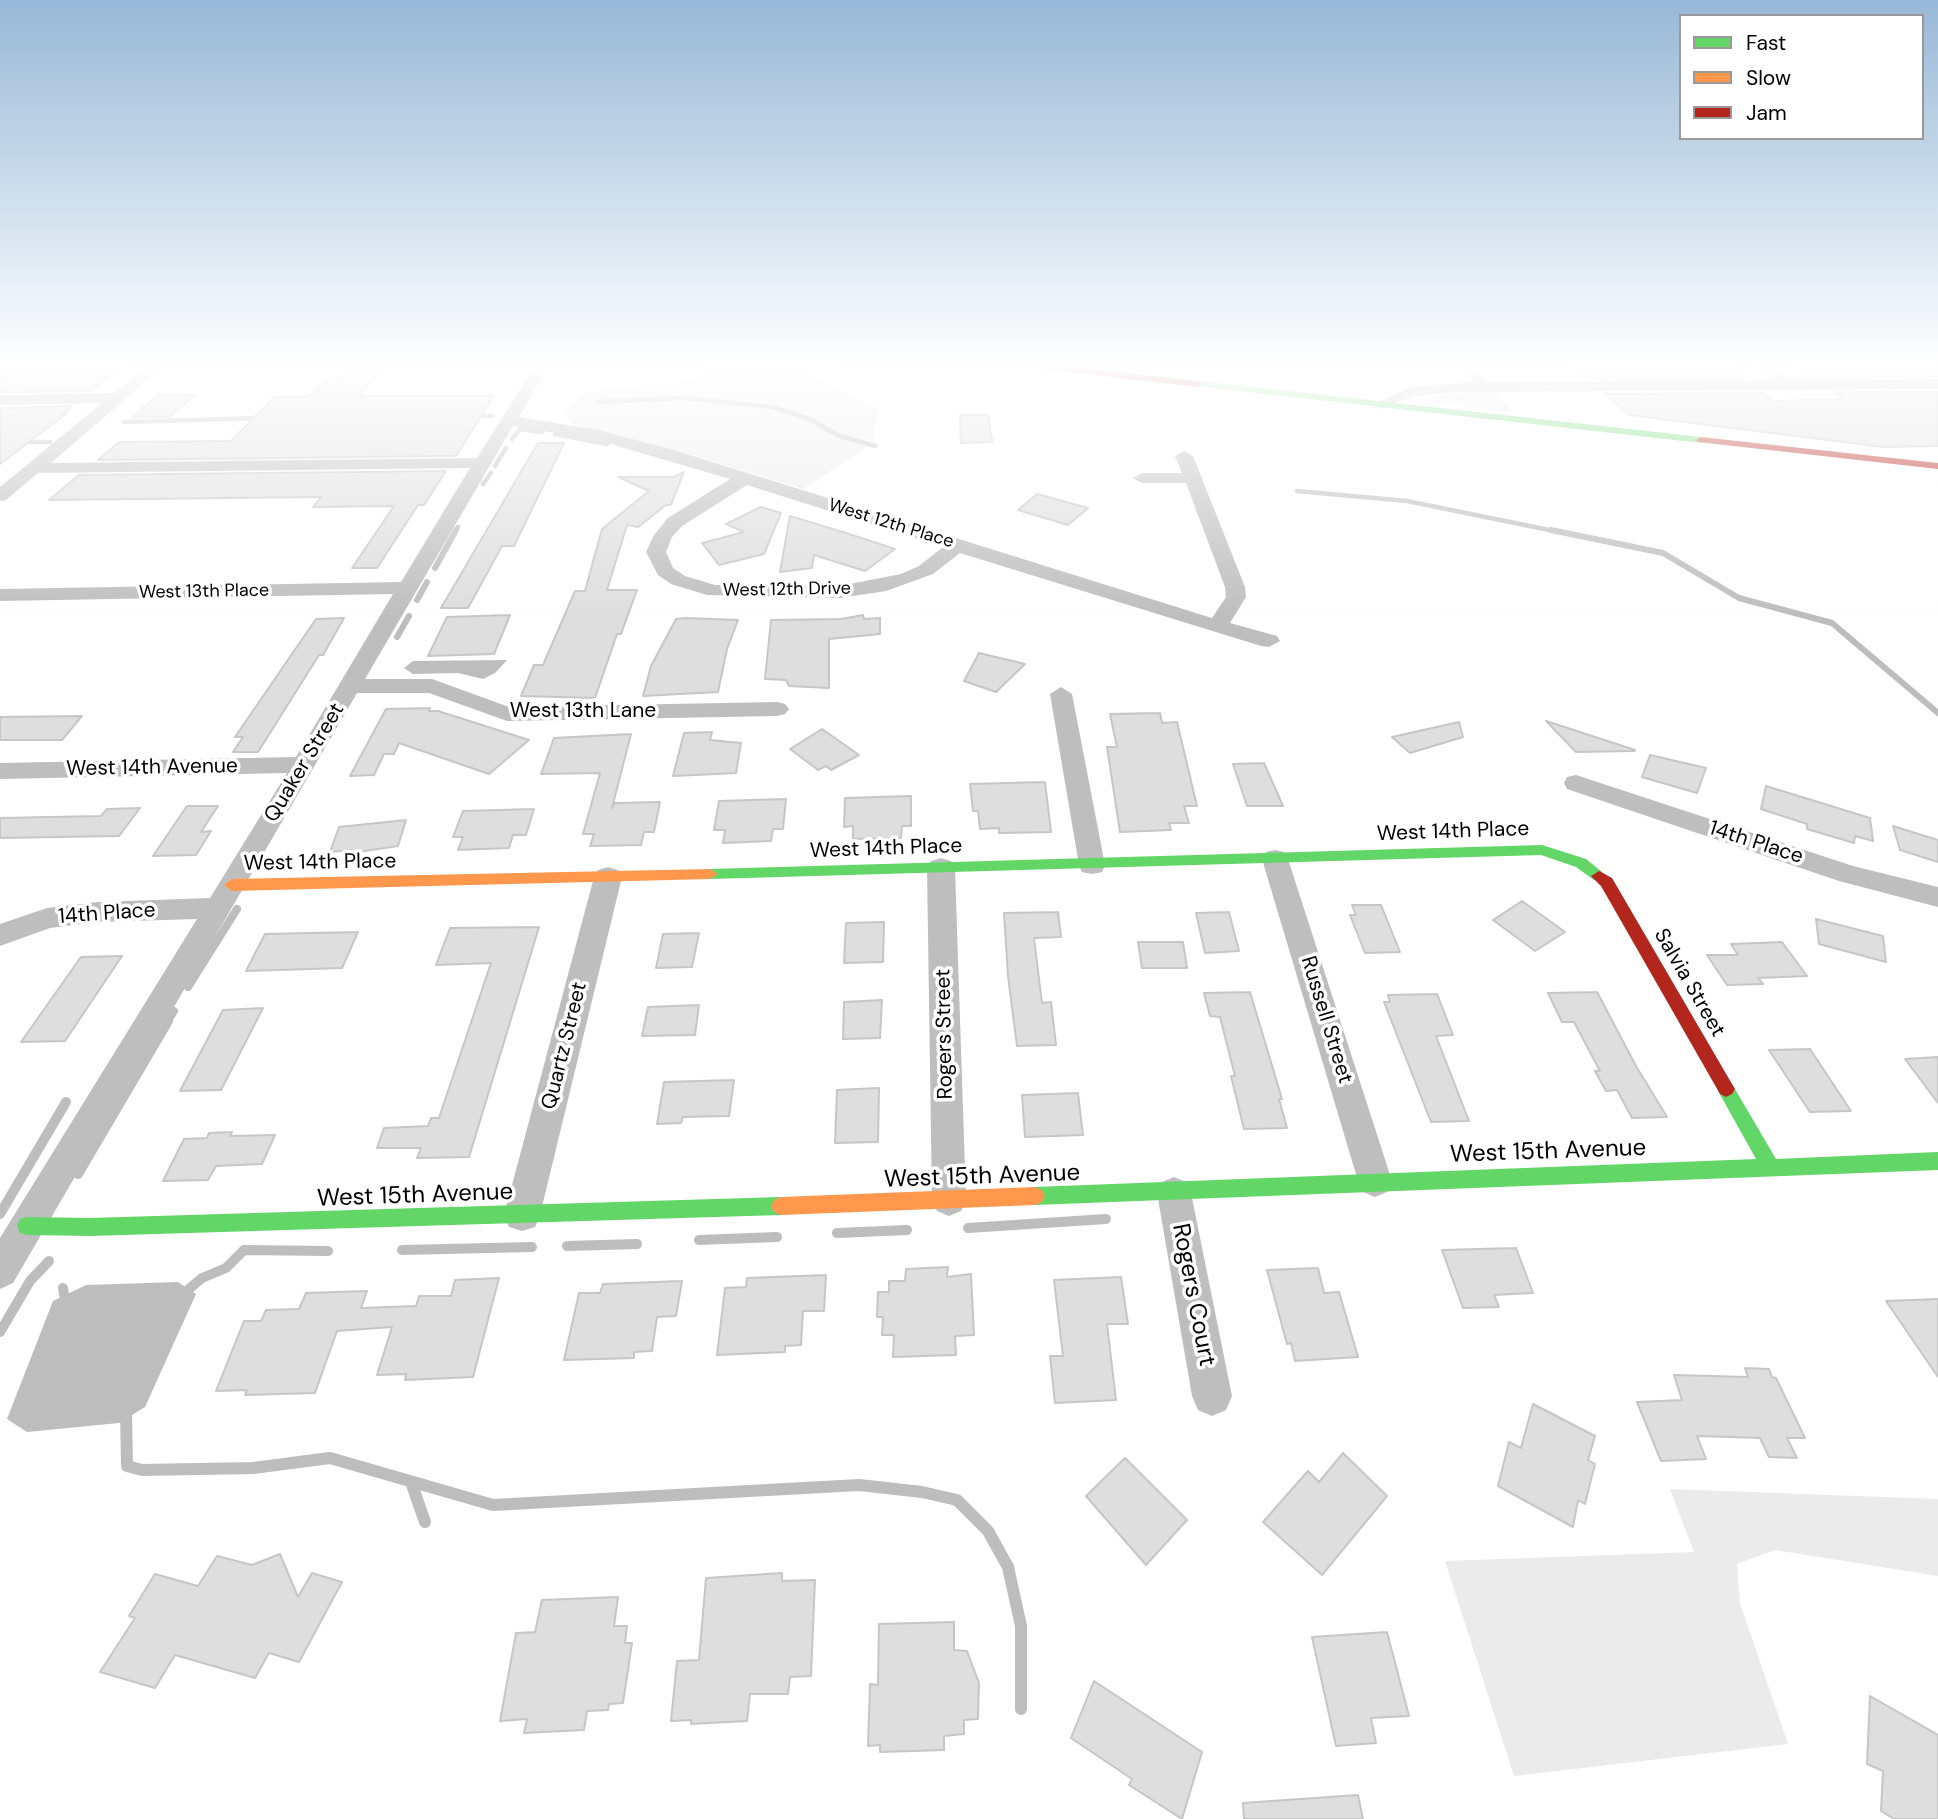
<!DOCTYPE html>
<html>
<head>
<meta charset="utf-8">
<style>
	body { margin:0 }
	#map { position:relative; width:1938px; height:1819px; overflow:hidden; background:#fff; font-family:"DM Sans",sans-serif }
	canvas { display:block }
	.legend { position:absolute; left:1679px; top:14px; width:245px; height:126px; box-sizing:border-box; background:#fff; border:2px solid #999; margin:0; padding:9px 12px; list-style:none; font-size:21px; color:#000 }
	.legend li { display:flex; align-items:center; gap:14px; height:35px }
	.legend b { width:35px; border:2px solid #999 }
</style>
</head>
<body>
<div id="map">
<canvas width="1938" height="1819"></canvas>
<ul class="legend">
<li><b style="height:9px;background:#63d668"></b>Fast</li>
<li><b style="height:9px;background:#ff974d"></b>Slow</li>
<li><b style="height:9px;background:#b3261e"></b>Jam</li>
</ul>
</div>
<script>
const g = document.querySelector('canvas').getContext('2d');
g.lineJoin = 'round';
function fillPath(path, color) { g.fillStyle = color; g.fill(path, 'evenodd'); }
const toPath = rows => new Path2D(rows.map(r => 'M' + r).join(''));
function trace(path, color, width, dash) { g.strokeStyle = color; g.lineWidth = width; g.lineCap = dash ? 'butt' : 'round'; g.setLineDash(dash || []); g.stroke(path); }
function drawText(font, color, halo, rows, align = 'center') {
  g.font = font + ' "DM Sans",sans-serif'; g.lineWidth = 7; g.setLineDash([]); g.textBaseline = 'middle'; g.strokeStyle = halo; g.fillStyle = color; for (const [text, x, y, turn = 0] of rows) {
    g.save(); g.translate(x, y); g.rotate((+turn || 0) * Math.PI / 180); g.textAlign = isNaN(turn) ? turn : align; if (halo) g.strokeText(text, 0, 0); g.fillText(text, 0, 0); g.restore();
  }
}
fillPath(toPath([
	[713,362,854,362,800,370,878,408,872,444,803,489,690,454,574,425,565,414,581,392,700,380],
	[1493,391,1513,413,1418,400,1447,394],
	[1670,1489,1938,1499,1938,1576,1775,1550,1737,1564,1740,1603,1788,1744,1514,1776,1445,1561,1694,1552]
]), '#ebebeb');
fillPath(toPath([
	[507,660,495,673,483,679,458,673,413,674,404,668,413,661],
	[178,1282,196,1294,145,1407,119,1423,27,1432,7,1419,53,1301,86,1285]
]), '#bdbdbd');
trace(toPath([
	[598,402,684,398,772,407,810,419,837,435,875,446],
	[471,416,493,416],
	[124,422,262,418],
	[555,434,607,444],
	[512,439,520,429,542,432],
	[0,442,50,442],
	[495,466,506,448],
	[483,484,491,473],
	[1297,491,1407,501,1559,532],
	[455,532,458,527]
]), '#bdbdbd', 4.5);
trace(toPath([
	[1551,530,1663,553,1739,598,1832,623,1938,713],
	[435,568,456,530],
	[417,600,427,582],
	[397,637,409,616]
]), '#bdbdbd', 6);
trace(toPath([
	[188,987,237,909],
	[167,1022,174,1011]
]), '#bdbdbd', 8);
trace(toPath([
	[78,1174,168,1021],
	[0,1214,66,1102],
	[968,1228,1106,1219],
	[837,1233,907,1230],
	[699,1240,777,1237],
	[567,1246,637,1244],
	[402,1250,532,1247],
	[63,1288,66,1306],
	[182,1295,202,1278,226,1268,244,1250,328,1251],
	[0,1332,30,1281,49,1261]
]), '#bdbdbd', 10);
trace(toPath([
	[126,1410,127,1466,142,1470,253,1468,330,1458,493,1505,859,1485,922,1492,957,1500,988,1531,1008,1567,1021,1626,1021,1709],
	[411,1482,425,1522]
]), '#bdbdbd', 12);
const building = toPath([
	[0,362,128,362,91,391,0,392,0,362],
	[1720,362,1743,378,1589,379,1573,364,1720,362],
	[1789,362,1938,363,1938,376,1812,377,1789,362],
	[349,368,383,368,359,396,494,396,456,456,98,460,119,442,231,441,274,397,309,397,327,378,341,378,349,368],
	[1834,392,1938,392,1938,446,1883,447,1629,415,1605,394,1763,393,1774,401,1844,399,1834,392],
	[158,395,195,395,169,417,132,417,158,395],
	[72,406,62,414,67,413,0,464,0,408,72,406],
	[960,415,988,415,992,442,961,443,960,415],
	[538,443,564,443,514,546,502,546,468,608,441,608,538,443],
	[446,471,424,505,418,505,377,568,352,568,394,506,313,507,321,497,49,500,79,475,446,471],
	[684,472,671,505,666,505,638,527,627,525,607,590,637,590,621,634,617,634,595,698,521,696,534,665,543,665,575,591,585,591,602,529,649,491,618,477,674,477,684,472],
	[1037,494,1088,508,1068,525,1018,510,1037,494],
	[761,507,781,513,764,554,719,565,702,543,744,532,726,524,761,507],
	[790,516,846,533,895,549,865,571,814,555,812,568,780,572,790,516],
	[510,615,494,654,428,656,447,617,510,615],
	[863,615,864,619,880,618,880,634,829,639,829,688,789,686,786,680,765,679,771,620,841,619,863,615],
	[344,618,323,655,319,655,258,752,233,752,243,737,235,737,316,619,344,618],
	[686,618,738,620,727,649,718,692,643,696,651,666,676,619,686,618],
	[979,653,1025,664,996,692,964,681,979,653],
	[430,708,429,711,438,711,529,740,489,774,399,743,394,754,384,754,374,775,350,776,386,709,430,708],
	[1160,713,1162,723,1177,722,1197,806,1184,806,1189,823,1169,823,1171,830,1120,832,1107,747,1117,747,1110,714,1160,713],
	[82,716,62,740,0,740,0,717,82,716],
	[1546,721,1635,750,1634,751,1576,752,1546,721],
	[1459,722,1463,737,1410,753,1392,737,1459,722],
	[822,729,859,755,831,770,826,766,818,770,790,749,822,729],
	[712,732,710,740,741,743,736,773,673,776,684,733,712,732],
	[631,734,612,808,615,803,660,802,654,832,644,832,641,845,590,846,594,834,583,834,600,773,541,774,554,738,631,734],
	[1650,755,1706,768,1697,793,1642,777,1650,755],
	[1264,763,1283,806,1247,806,1233,764,1264,763],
	[1045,782,1051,832,999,833,999,828,980,829,978,811,973,811,970,784,1045,782],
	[1766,786,1870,818,1873,841,1855,836,1854,843,1807,829,1807,824,1761,809,1766,786],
	[911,796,911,826,902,826,901,838,853,839,853,826,844,827,845,798,911,796],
	[786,799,783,829,773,829,771,841,723,843,725,830,714,830,719,801,786,799],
	[187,806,218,806,201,832,211,831,196,855,153,856,187,806],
	[140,808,119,836,0,838,0,818,101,816,107,809,140,808],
	[534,809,526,835,513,835,509,848,458,850,463,837,453,837,463,811,534,809],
	[406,820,398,846,351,853,352,850,330,852,339,827,406,820],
	[1893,826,1938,840,1938,862,1900,850,1893,826],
	[1522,901,1565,932,1535,951,1493,920,1522,901],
	[1352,905,1381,905,1400,952,1365,953,1350,915,1356,915,1352,905],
	[1058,912,1061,937,1034,938,1042,1003,1051,1002,1056,1045,1017,1046,1008,976,1004,913,1058,912],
	[1229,912,1239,951,1205,953,1196,913,1229,912],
	[1816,919,1883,936,1886,962,1819,944,1816,919],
	[884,922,883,962,844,963,846,923,884,922],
	[539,927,469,1157,417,1158,421,1148,377,1148,384,1128,428,1126,431,1118,439,1118,491,963,436,965,450,928,539,927],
	[358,932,342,968,246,971,265,934,358,932],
	[699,933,692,967,656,968,663,934,699,933],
	[1138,942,1183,942,1187,968,1142,968,1138,942],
	[1782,942,1807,976,1758,978,1763,984,1727,985,1707,955,1738,955,1731,944,1782,942],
	[122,956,65,1041,21,1042,81,957,122,956],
	[1250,992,1282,1099,1279,1099,1287,1128,1244,1129,1231,1076,1235,1076,1220,1017,1210,1016,1204,993,1250,992],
	[1597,992,1636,1066,1667,1117,1632,1118,1617,1090,1606,1091,1595,1071,1600,1071,1574,1022,1562,1022,1548,993,1597,992],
	[1437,994,1453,1035,1436,1036,1469,1121,1431,1122,1384,1002,1390,1002,1388,995,1437,994],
	[882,1000,880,1038,843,1039,844,1002,882,1000],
	[699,1005,695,1035,642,1036,648,1007,699,1005],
	[263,1008,221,1090,180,1091,223,1010,263,1008],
	[1810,1049,1851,1111,1810,1112,1769,1050,1810,1049],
	[1938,1057,1938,1103,1905,1059,1938,1057],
	[734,1080,729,1116,683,1117,681,1123,657,1124,664,1082,734,1080],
	[879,1088,878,1142,835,1143,837,1090,879,1088],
	[1078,1093,1083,1135,1025,1137,1022,1095,1078,1093],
	[232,1132,230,1136,275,1135,262,1164,216,1166,208,1180,163,1181,184,1139,207,1138,209,1133,232,1132],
	[1516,1248,1533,1293,1494,1295,1499,1307,1463,1308,1442,1250,1516,1248],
	[948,1267,947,1277,971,1274,974,1335,955,1336,956,1355,893,1357,894,1335,882,1335,883,1317,877,1317,878,1292,889,1292,889,1281,905,1281,906,1269,948,1267],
	[1318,1268,1324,1293,1339,1292,1358,1357,1295,1361,1291,1343,1287,1344,1267,1270,1318,1268],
	[826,1275,824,1311,803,1311,801,1345,785,1346,785,1352,717,1355,725,1288,746,1287,747,1278,826,1275],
	[1121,1277,1128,1324,1107,1324,1116,1400,1055,1403,1050,1356,1063,1356,1054,1280,1121,1277],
	[499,1278,473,1377,405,1380,406,1374,377,1375,392,1327,337,1331,315,1393,245,1395,247,1390,216,1391,244,1321,261,1321,266,1310,299,1309,306,1293,367,1291,361,1308,416,1306,419,1296,451,1296,455,1280,499,1278],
	[682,1281,676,1316,657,1317,652,1351,634,1352,634,1358,564,1360,579,1293,600,1293,603,1284,682,1281],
	[1938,1299,1938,1377,1886,1301,1938,1299],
	[1745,1368,1769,1369,1772,1377,1776,1378,1805,1438,1787,1438,1797,1458,1769,1457,1760,1438,1697,1436,1706,1459,1661,1461,1637,1402,1682,1400,1674,1375,1748,1377,1745,1368],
	[1533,1404,1595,1436,1588,1460,1595,1464,1585,1504,1578,1500,1573,1527,1498,1486,1509,1442,1521,1448,1533,1404],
	[1343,1453,1387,1496,1322,1575,1263,1522,1308,1471,1319,1482,1343,1453],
	[1125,1458,1187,1520,1146,1565,1086,1496,1125,1458],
	[280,1554,298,1597,312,1573,342,1582,299,1662,269,1653,255,1678,175,1655,155,1688,100,1672,135,1618,129,1616,155,1574,198,1586,217,1556,252,1565,280,1554],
	[782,1573,782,1581,815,1580,811,1676,790,1677,788,1694,750,1694,747,1721,691,1724,691,1720,671,1721,677,1661,699,1660,706,1578,782,1573],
	[618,1597,614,1626,627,1626,625,1643,632,1643,623,1703,609,1704,608,1710,587,1711,584,1730,524,1733,527,1719,500,1721,516,1633,535,1632,542,1600,618,1597],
	[954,1622,954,1650,967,1651,979,1683,978,1719,964,1720,964,1734,944,1736,944,1750,880,1752,880,1745,868,1746,870,1684,878,1685,879,1624,954,1622],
	[1387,1632,1409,1716,1371,1718,1376,1743,1336,1746,1312,1637,1387,1632],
	[1094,1681,1202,1752,1182,1819,1129,1785,1132,1779,1071,1738,1094,1681],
	[1870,1696,1938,1735,1938,1819,1894,1819,1881,1811,1883,1771,1867,1764,1870,1696],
	[1358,1795,1363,1819,1244,1819,1243,1803,1358,1795]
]);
fillPath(building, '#dedede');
trace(building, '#c6c6c6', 2);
fillPath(toPath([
	[152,362,168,362,51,463,477,458,537,362,551,362,519,417,598,430,674,450,1212,618,1226,597,1225,587,1186,483,1142,483,1133,478,1142,473,1182,473,1175,456,1184,451,1193,456,1245,587,1246,597,1230,623,1277,636,1280,641,1269,647,1261,646,960,553,933,574,886,591,839,598,707,595,671,584,658,575,646,552,654,535,668,518,730,479,597,440,513,426,365,679,432,679,509,707,777,702,785,704,789,709,785,714,777,716,507,721,429,693,357,693,13,1283,0,1289,0,1238,197,919,98,922,50,928,0,946,0,924,47,908,98,902,210,898,287,773,0,779,0,763,296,757,393,594,0,601,0,589,401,582,470,468,38,473,6,500,0,501,0,487,102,403,0,405,0,395,114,393,152,362],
	[747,485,943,547,919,566,901,574,839,586,715,585,685,576,673,568,666,552,672,537,682,526,747,485],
	[1118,362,1132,362,1131,379,1121,379,1118,362],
	[1456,362,1471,362,1489,382,1772,380,1749,362,1766,362,1792,380,1938,379,1938,389,1456,392,1413,396,1381,409,1373,404,1410,387,1473,382,1456,362],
	[1061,687,1072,694,1105,865,1102,872,1092,874,1082,872,1079,865,1050,694,1061,687],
	[1576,775,1853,866,1938,887,1938,907,1839,881,1567,789,1564,783,1567,777,1576,775],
	[1275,850,1284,852,1288,859,1392,1181,1387,1192,1375,1197,1363,1192,1358,1181,1262,859,1266,852,1275,850],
	[941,858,951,861,955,868,966,1200,961,1211,949,1216,937,1211,932,1200,927,868,931,861,941,858],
	[608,867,618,870,622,877,540,1215,535,1227,522,1231,509,1227,504,1215,594,877,598,870,608,867],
	[1174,1177,1186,1182,1191,1193,1232,1396,1226,1410,1212,1416,1198,1410,1192,1396,1157,1193,1162,1182,1174,1177]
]), '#bebebe');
fillPath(toPath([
	[1198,381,1701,437,1706,440,1701,443,1195,386,1195,382,1198,381],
	[1542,845,1586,859,1607,876,1599,881,1594,880,1576,867,1541,855,710,879,702,874,710,869,1542,845],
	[1726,1081,1732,1084,1776,1159,1938,1152,1938,1170,1035,1205,1028,1202,1025,1196,1028,1190,1035,1187,1756,1159,1717,1089,1720,1084,1726,1081],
	[781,1197,788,1200,791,1206,788,1212,781,1215,90,1236,27,1235,20,1233,17,1226,20,1219,27,1217,90,1218,781,1197]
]), '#63d668');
fillPath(toPath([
	[710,869,718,874,710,879,232,891,224,885,232,879,710,869],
	[1035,1187,1042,1190,1045,1196,1042,1202,1035,1205,781,1215,774,1212,771,1206,774,1200,781,1197,1035,1187]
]), '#ff974d');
fillPath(toPath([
	[996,362,1022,362,1198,381,1202,384,1198,387,1000,364,996,362],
	[1701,437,1938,463,1938,469,1698,442,1696,440,1701,437],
	[1599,871,1612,878,1732,1084,1735,1089,1732,1094,1726,1097,1720,1094,1601,886,1591,876,1599,871]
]), '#b3261e');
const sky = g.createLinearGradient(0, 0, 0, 617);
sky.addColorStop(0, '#97b8d7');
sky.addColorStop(0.59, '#fff');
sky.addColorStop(1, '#ffffff00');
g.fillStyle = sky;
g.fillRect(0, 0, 1938, 617);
drawText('18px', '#000', '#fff', [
	["West 12th Place",891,524,17],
	["West 12th Drive",787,590,-1],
	["West 13th Place",204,592,-1]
]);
drawText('21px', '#000', '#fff', [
	["West 13th Lane",583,711],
	["Quaker Street",305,763,-59],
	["West 14th Avenue",152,768,-1],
	["West 14th Place",1453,832,-2],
	["14th Place",1756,843,18],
	["West 14th Place",886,849,-2],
	["West 14th Place",320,863,-1],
	["14th Place",107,914,-4],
	["Salvia Street",1689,983,60],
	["Russell Street",1326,1020,73],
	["Rogers Street",945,1034,-91],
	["Quartz Street",565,1046,-76]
]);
drawText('24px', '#000', '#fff', [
	["West 15th Avenue",1548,1152,-2],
	["West 15th Avenue",982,1177,-2],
	["West 15th Avenue",415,1196,-2],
	["Rogers Court",1193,1295,79]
]);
</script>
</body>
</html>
